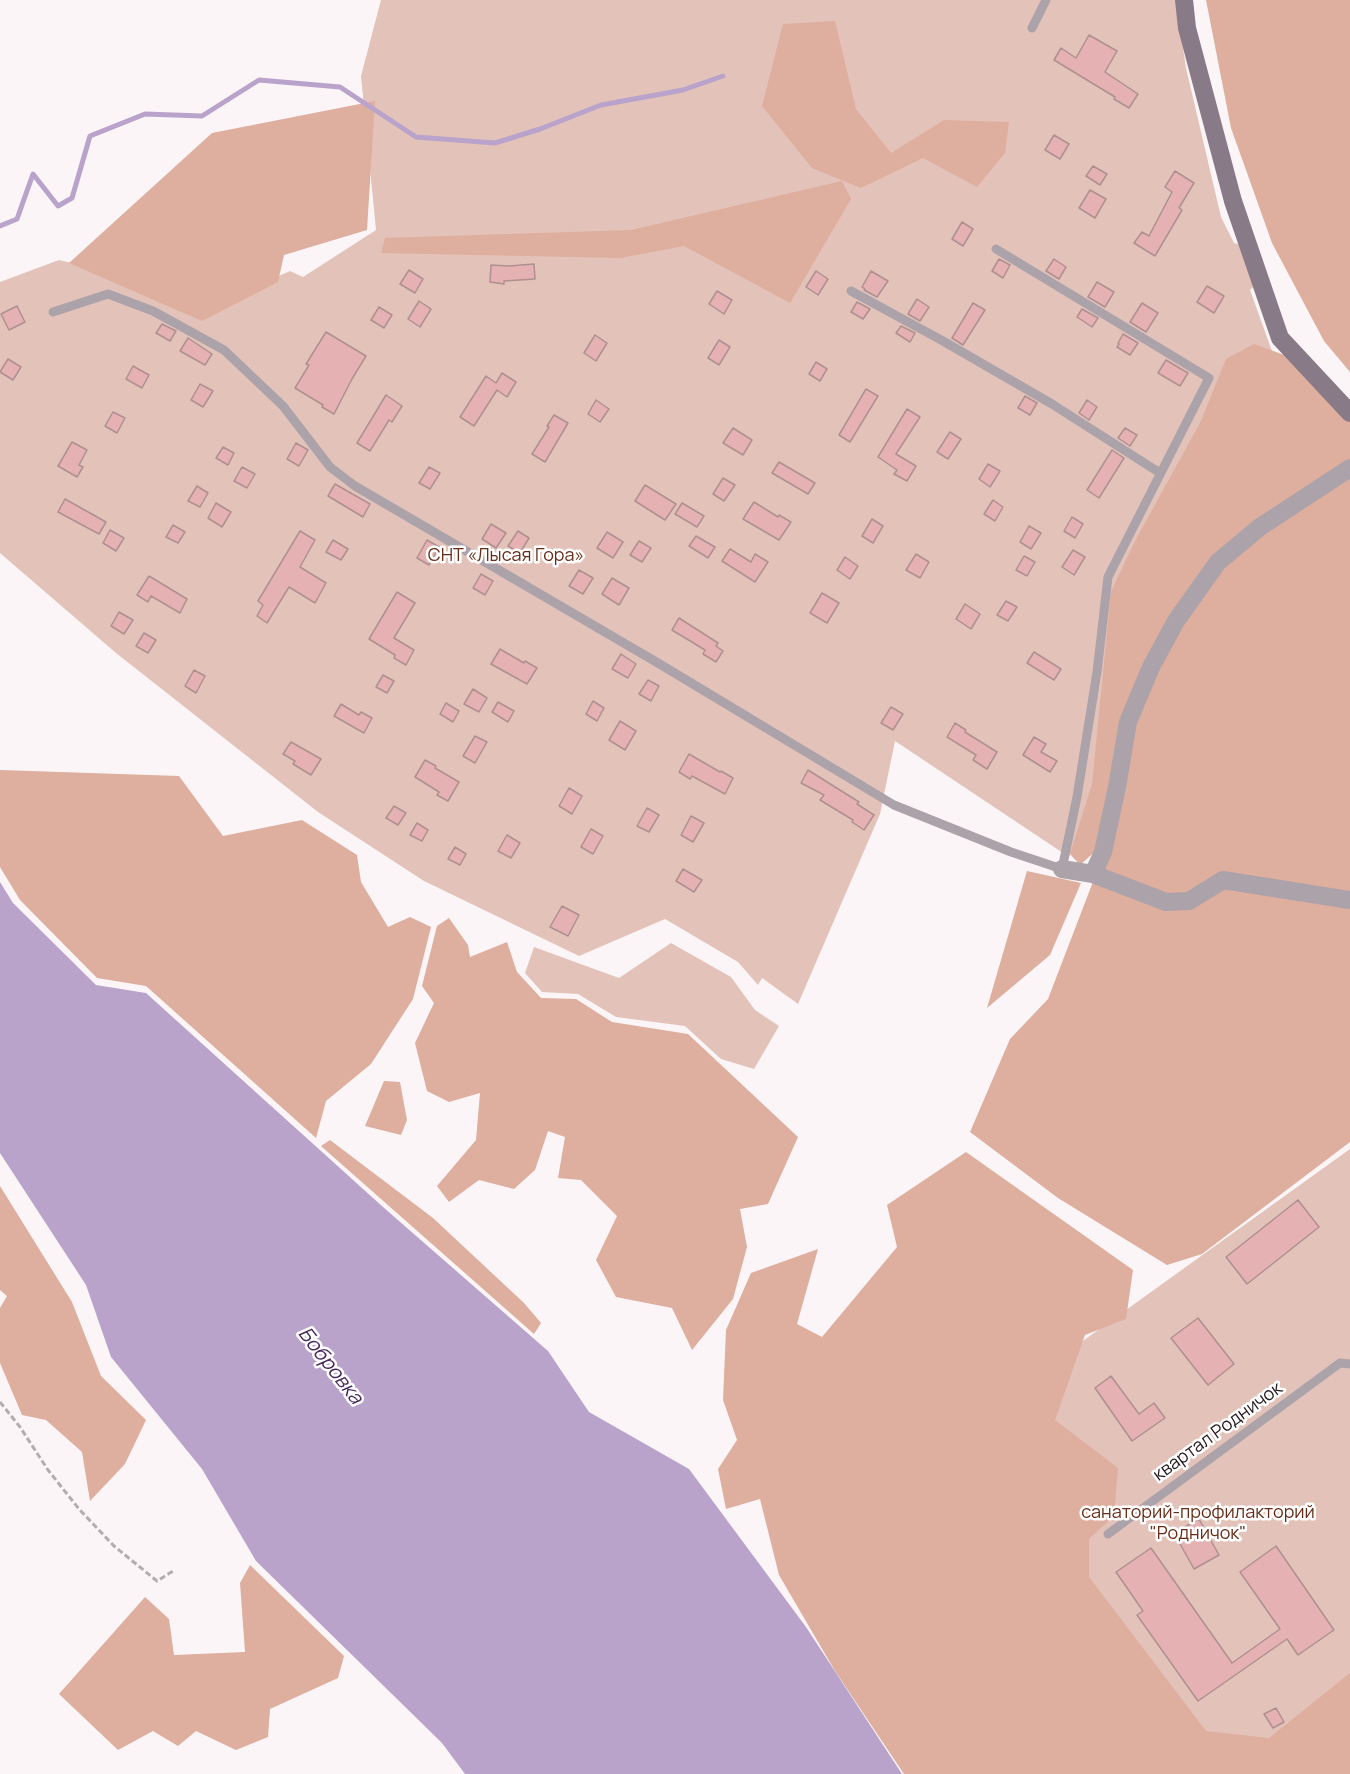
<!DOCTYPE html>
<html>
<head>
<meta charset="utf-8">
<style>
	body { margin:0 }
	canvas { display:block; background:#fbf5f7 }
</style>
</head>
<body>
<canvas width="1350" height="1774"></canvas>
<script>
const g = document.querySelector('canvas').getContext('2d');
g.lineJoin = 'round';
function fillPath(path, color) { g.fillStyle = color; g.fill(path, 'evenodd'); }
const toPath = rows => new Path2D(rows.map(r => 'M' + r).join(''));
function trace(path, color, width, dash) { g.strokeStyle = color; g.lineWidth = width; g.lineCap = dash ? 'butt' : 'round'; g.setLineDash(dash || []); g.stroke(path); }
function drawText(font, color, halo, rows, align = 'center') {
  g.font = font + ' Manrope,sans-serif'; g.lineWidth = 5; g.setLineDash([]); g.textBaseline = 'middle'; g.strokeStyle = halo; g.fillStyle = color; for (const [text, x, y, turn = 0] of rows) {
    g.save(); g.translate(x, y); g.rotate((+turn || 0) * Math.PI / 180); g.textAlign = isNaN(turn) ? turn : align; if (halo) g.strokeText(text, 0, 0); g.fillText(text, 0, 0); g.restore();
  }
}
fillPath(toPath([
	[381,0,1176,0,1186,68,1221,217,1234,243,1243,245,1257,283,1250,290,1277,365,1096,802,1069,857,895,741,880,814,798,1004,762,978,758,985,738,962,665,919,579,956,424,881,318,812,116,653,0,553,0,282,59,260,101,270,195,313,290,271,303,277,376,230,361,76],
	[671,943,731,977,755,1010,779,1026,754,1069,721,1059,685,1026,616,1017,578,994,542,992,525,973,534,947,619,978],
	[1350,1149,1350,1706,1202,1774,1042,1574,1055,1361]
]), '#e3c3b9');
fillPath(toPath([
	[1206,0,1350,0,1350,372,1324,341,1272,243,1231,128],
	[835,21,856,109,891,153,944,120,1009,122,1005,153,977,187,923,158,861,188,812,168,762,106,783,24],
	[375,101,367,230,284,255,278,282,202,321,69,263,212,133],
	[842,181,851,199,790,303,684,246,621,258,381,253,385,238,631,230],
	[1254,344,1309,364,1350,416,1350,462,1260,518,1153,650,1100,847,1080,865,1070,854,1092,784,1111,592,1134,543,1201,421,1226,359],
	[1350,474,1350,1142,1202,1254,1167,1265,1058,1198,970,1132,1010,1039,1048,999,1109,840,1132,715,1172,632,1227,557],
	[0,770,179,776,223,836,302,820,357,855,361,882,388,927,410,917,431,927,413,999,371,1064,326,1101,316,1138,146,986,97,978,20,900,0,867],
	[1027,871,1081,883,1050,955,987,1008],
	[449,918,468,945,470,957,507,942,517,972,541,998,576,999,612,1022,688,1034,798,1137,768,1204,740,1209,747,1247,733,1299,692,1350,672,1308,616,1297,596,1260,617,1216,581,1180,558,1178,565,1137,548,1131,535,1170,514,1189,479,1180,449,1202,437,1186,476,1140,480,1093,449,1102,427,1091,415,1043,434,1003,422,986,437,926],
	[384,1081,400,1082,407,1120,401,1135,365,1126],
	[330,1140,433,1218,524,1303,541,1323,534,1334,321,1146],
	[966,1152,1133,1270,1126,1319,1085,1335,1055,1420,1118,1468,1114,1516,1089,1539,1089,1577,1206,1731,1269,1738,1350,1673,1350,1774,904,1774,835,1671,779,1575,760,1499,726,1509,718,1469,737,1440,723,1400,726,1330,751,1273,818,1249,797,1324,822,1337,897,1247,887,1205],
	[0,1186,72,1302,101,1376,146,1420,125,1464,90,1501,82,1452,46,1420,22,1415,0,1363,0,1308,7,1296,0,1290],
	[250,1565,344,1656,338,1678,270,1709,268,1737,236,1750,196,1731,178,1746,153,1731,118,1750,59,1694,145,1597,169,1619,174,1655,245,1652,240,1583]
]), '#deae9e');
fillPath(toPath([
	[0,882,13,903,96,985,146,993,383,1207,548,1351,589,1412,689,1469,806,1627,902,1774,465,1774,442,1743,256,1561,202,1469,111,1357,86,1285,0,1153]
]), '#b9a3cb');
trace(toPath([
	[0,226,17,219,33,174,58,206,72,198,90,136,145,114,202,116,259,80,340,87,416,137,495,143,540,129,601,105,683,90,723,76]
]), '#b9a3cb', 5);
const building = toPath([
	[1089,35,1117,51,1105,72,1138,94,1129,108,1114,99,1115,97,1054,60,1061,48,1076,58,1089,35],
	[1054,135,1069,144,1060,159,1045,150,1054,135],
	[1093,166,1107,174,1100,185,1086,176,1093,166],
	[1175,171,1194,183,1179,208,1182,210,1155,256,1134,243,1142,232,1149,236,1172,192,1165,187,1175,171],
	[1090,190,1106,199,1095,218,1079,208,1090,190],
	[962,222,973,229,963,246,952,239,962,222],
	[999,259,1010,265,1003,278,992,271,999,259],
	[1054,259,1066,267,1059,279,1046,271,1054,259],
	[534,264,535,279,504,281,504,284,490,282,491,265,509,266,534,264],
	[409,270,423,279,415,293,400,284,409,270],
	[816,271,828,279,818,295,806,287,816,271],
	[871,271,888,281,877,297,864,290,865,289,862,287,871,271],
	[1097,282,1114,292,1105,307,1088,297,1097,282],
	[1207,286,1224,296,1214,313,1197,302,1207,286],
	[717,291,732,300,724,314,709,304,717,291],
	[917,299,929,307,920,321,908,314,917,299],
	[419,301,431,309,420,327,408,319,419,301],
	[857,302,870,309,863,319,851,312,857,302],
	[973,303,985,310,963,345,952,338,973,303],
	[1142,303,1158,313,1146,332,1130,322,1142,303],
	[17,306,25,322,9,330,1,314,17,306],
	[379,307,392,315,384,328,371,320,379,307],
	[1082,309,1098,318,1092,327,1077,317,1082,309],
	[162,324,176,331,170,341,156,333,162,324],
	[901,326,915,333,910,342,896,333,901,326],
	[326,332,366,356,352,379,334,414,322,407,323,405,295,388,309,365,306,364,326,332],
	[1123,334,1138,343,1130,355,1117,347,1119,344,1118,343,1123,334],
	[595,335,607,343,596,361,584,353,595,335],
	[188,338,212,354,205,365,180,351,188,338],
	[719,340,730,347,719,365,708,358,719,340],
	[8,359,21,367,13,380,0,372,8,359],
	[1166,360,1188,373,1180,386,1158,373,1166,360],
	[816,362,827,369,820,381,809,374,816,362],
	[133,366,149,375,142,388,126,379,133,366],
	[502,373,516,382,507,397,497,390,474,426,460,417,486,376,496,383,502,373],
	[200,384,213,391,203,407,191,400,200,384],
	[866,389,878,396,850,442,839,435,866,389],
	[386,395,402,406,392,422,389,420,370,451,357,443,386,395],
	[1025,396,1037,403,1030,415,1018,408,1025,396],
	[596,400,609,409,600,422,588,414,596,400],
	[1087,400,1097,407,1089,420,1079,413,1087,400],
	[907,409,920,417,896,454,916,466,907,481,894,474,897,470,878,457,907,409],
	[113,412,125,418,117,433,105,426,113,412],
	[554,415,568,423,545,462,532,454,549,427,547,426,554,415],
	[733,428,752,440,743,455,723,443,733,428],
	[1125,428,1137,435,1130,446,1118,438,1125,428],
	[950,432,961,439,948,459,937,452,950,432],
	[72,442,87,450,79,465,83,467,77,477,58,466,72,442],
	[296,443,308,450,299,466,287,459,296,443],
	[223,447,234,453,228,465,216,458,223,447],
	[1112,450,1124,458,1099,498,1087,490,1112,450],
	[779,462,815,483,808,494,772,473,779,462],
	[988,464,1000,471,990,487,979,479,988,464],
	[242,467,255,474,247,488,234,481,242,467],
	[429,467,440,473,430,489,419,483,429,467],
	[723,478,735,485,724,501,713,494,723,478],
	[335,484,370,504,363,517,328,496,335,484],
	[645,485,676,504,665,520,635,501,645,485],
	[197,486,208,493,200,507,188,501,197,486],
	[65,499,106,522,99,534,58,512,65,499],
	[993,500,1003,507,995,521,984,514,993,500],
	[754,502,778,517,779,515,791,522,779,540,743,519,754,502],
	[216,503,231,512,222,527,208,518,216,503],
	[682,503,704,516,697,527,675,514,682,503],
	[1072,517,1083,524,1075,538,1064,531,1072,517],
	[872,519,883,526,873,543,862,536,872,519],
	[491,524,506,533,496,548,482,539,491,524],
	[173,525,185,532,178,543,166,537,173,525],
	[1029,526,1041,533,1031,549,1020,542,1029,526],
	[110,530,124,538,116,551,103,543,110,530],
	[300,531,315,540,300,567,326,583,315,603,289,587,267,623,257,616,263,605,258,601,300,531],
	[518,531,529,538,520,553,508,546,518,531],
	[607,532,623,542,613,558,597,548,607,532],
	[696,536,715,547,708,558,689,546,696,536],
	[333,540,348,549,341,560,326,552,333,540],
	[427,540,439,547,429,565,417,558,427,540],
	[639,541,651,548,642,562,630,555,639,541],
	[730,549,751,562,755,554,768,562,755,582,722,561,730,549],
	[1073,550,1085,557,1074,575,1062,567,1073,550],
	[916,554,929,562,920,578,906,570,916,554],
	[1024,556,1035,562,1027,576,1016,570,1024,556],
	[845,557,858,566,850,579,837,570,845,557],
	[579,570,593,578,583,594,569,586,579,570],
	[481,574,493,581,485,595,473,588,481,574],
	[149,576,187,599,180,613,151,596,148,602,137,595,149,576],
	[612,578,629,588,619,605,602,594,612,578],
	[397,592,415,603,394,638,414,650,406,665,394,658,395,655,369,639,397,592],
	[822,593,839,603,827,623,810,613,822,593],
	[1006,601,1017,607,1008,621,997,615,1006,601],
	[965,604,980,614,971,629,956,619,965,604],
	[119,612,133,620,124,634,111,626,119,612],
	[679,618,718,643,716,646,723,651,716,662,703,654,705,650,672,630,679,618],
	[144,633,156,640,148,653,136,646,144,633],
	[500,649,524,663,525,661,537,668,527,684,491,664,500,649],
	[1034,652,1061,669,1054,680,1027,663,1034,652],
	[621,654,636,664,628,678,612,669,621,654],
	[194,670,205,676,196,693,185,686,194,670],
	[383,675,394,681,387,693,376,687,383,675],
	[648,680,659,686,651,701,639,694,648,680],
	[473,689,487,698,479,712,464,704,473,689],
	[593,701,604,708,597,721,586,714,593,701],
	[498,702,514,711,508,722,492,712,498,702],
	[446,703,459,711,453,722,440,714,446,703],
	[341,704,359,715,361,712,372,718,364,733,334,716,341,704],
	[891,707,903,714,893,730,881,723,891,707],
	[620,721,636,731,625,750,609,740,620,721],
	[955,723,966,730,965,732,997,752,987,769,973,760,976,755,947,737,955,723],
	[475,736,487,742,475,763,463,756,475,736],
	[1034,737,1046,744,1041,752,1057,761,1050,772,1023,755,1034,737],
	[291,742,321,759,311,775,293,764,295,761,283,754,291,742],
	[689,754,720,772,721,771,733,778,725,794,692,776,690,779,679,772,689,754],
	[425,760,436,766,435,768,459,782,448,801,437,795,439,792,415,777,425,760],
	[808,770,859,802,857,804,874,815,864,830,852,822,853,820,820,800,824,795,801,783,808,770],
	[569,788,582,796,572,814,559,806,569,788],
	[394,806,406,813,398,825,386,818,394,806],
	[647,808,659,815,649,832,637,826,647,808],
	[691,816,704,823,693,842,681,835,691,816],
	[417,823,428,830,422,841,410,835,417,823],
	[591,829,603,836,593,854,581,847,591,829],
	[507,835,520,843,511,858,498,851,507,835],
	[455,847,466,854,460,865,448,859,455,847],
	[683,869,702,880,694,892,676,881,683,869],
	[562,906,579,915,568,936,550,927,562,906],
	[1298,1200,1319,1227,1247,1284,1226,1257,1298,1200],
	[1198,1318,1234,1364,1208,1385,1171,1338,1198,1318],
	[1111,1376,1139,1414,1154,1403,1165,1418,1132,1441,1095,1388,1111,1376],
	[1199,1519,1219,1555,1194,1569,1174,1533,1199,1519],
	[1276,1546,1334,1630,1298,1655,1287,1639,1198,1701,1137,1615,1143,1611,1116,1572,1151,1548,1232,1663,1280,1629,1240,1572,1276,1546],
	[1276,1708,1284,1722,1273,1728,1264,1714,1276,1708]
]);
fillPath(building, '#e5b1b2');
trace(building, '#ae9090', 1.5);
trace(toPath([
	[0,1402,20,1427,48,1470,79,1509,114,1546,157,1581,173,1571]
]), '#b4adaf', 3, [6, 3]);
trace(toPath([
	[1032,28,1046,0],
	[851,291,943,341,1052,404,1160,473],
	[53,312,108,294,153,311,224,350,283,406,330,467,355,486,658,663,894,805,1011,852,1062,869,1077,797,1097,672,1108,577,1209,378,996,249],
	[1108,1534,1340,1363,1350,1364]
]), '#aca2aa', 9);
trace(toPath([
	[1062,869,1093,874,1103,852,1117,787,1128,722,1151,667,1176,621,1218,562,1260,527,1350,468],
	[1093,874,1166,902,1189,901,1223,880,1350,900]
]), '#aca2aa', 18);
trace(toPath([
	[1184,0,1187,28,1233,201,1280,338,1350,413]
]), '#887a86', 18);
drawText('18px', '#672c17', '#fff', [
	["СНТ «Лысая Гора»",506,556],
	["санаторий-профилакторий",1198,1513],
	["\"Родничок\"",1198,1534]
]);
drawText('18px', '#251a1e', '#fff', [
	["квартал Родничок",1218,1432,-36]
]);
drawText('italic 20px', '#482b5e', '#fff', [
	["Бобровка",330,1366,52]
]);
</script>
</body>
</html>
